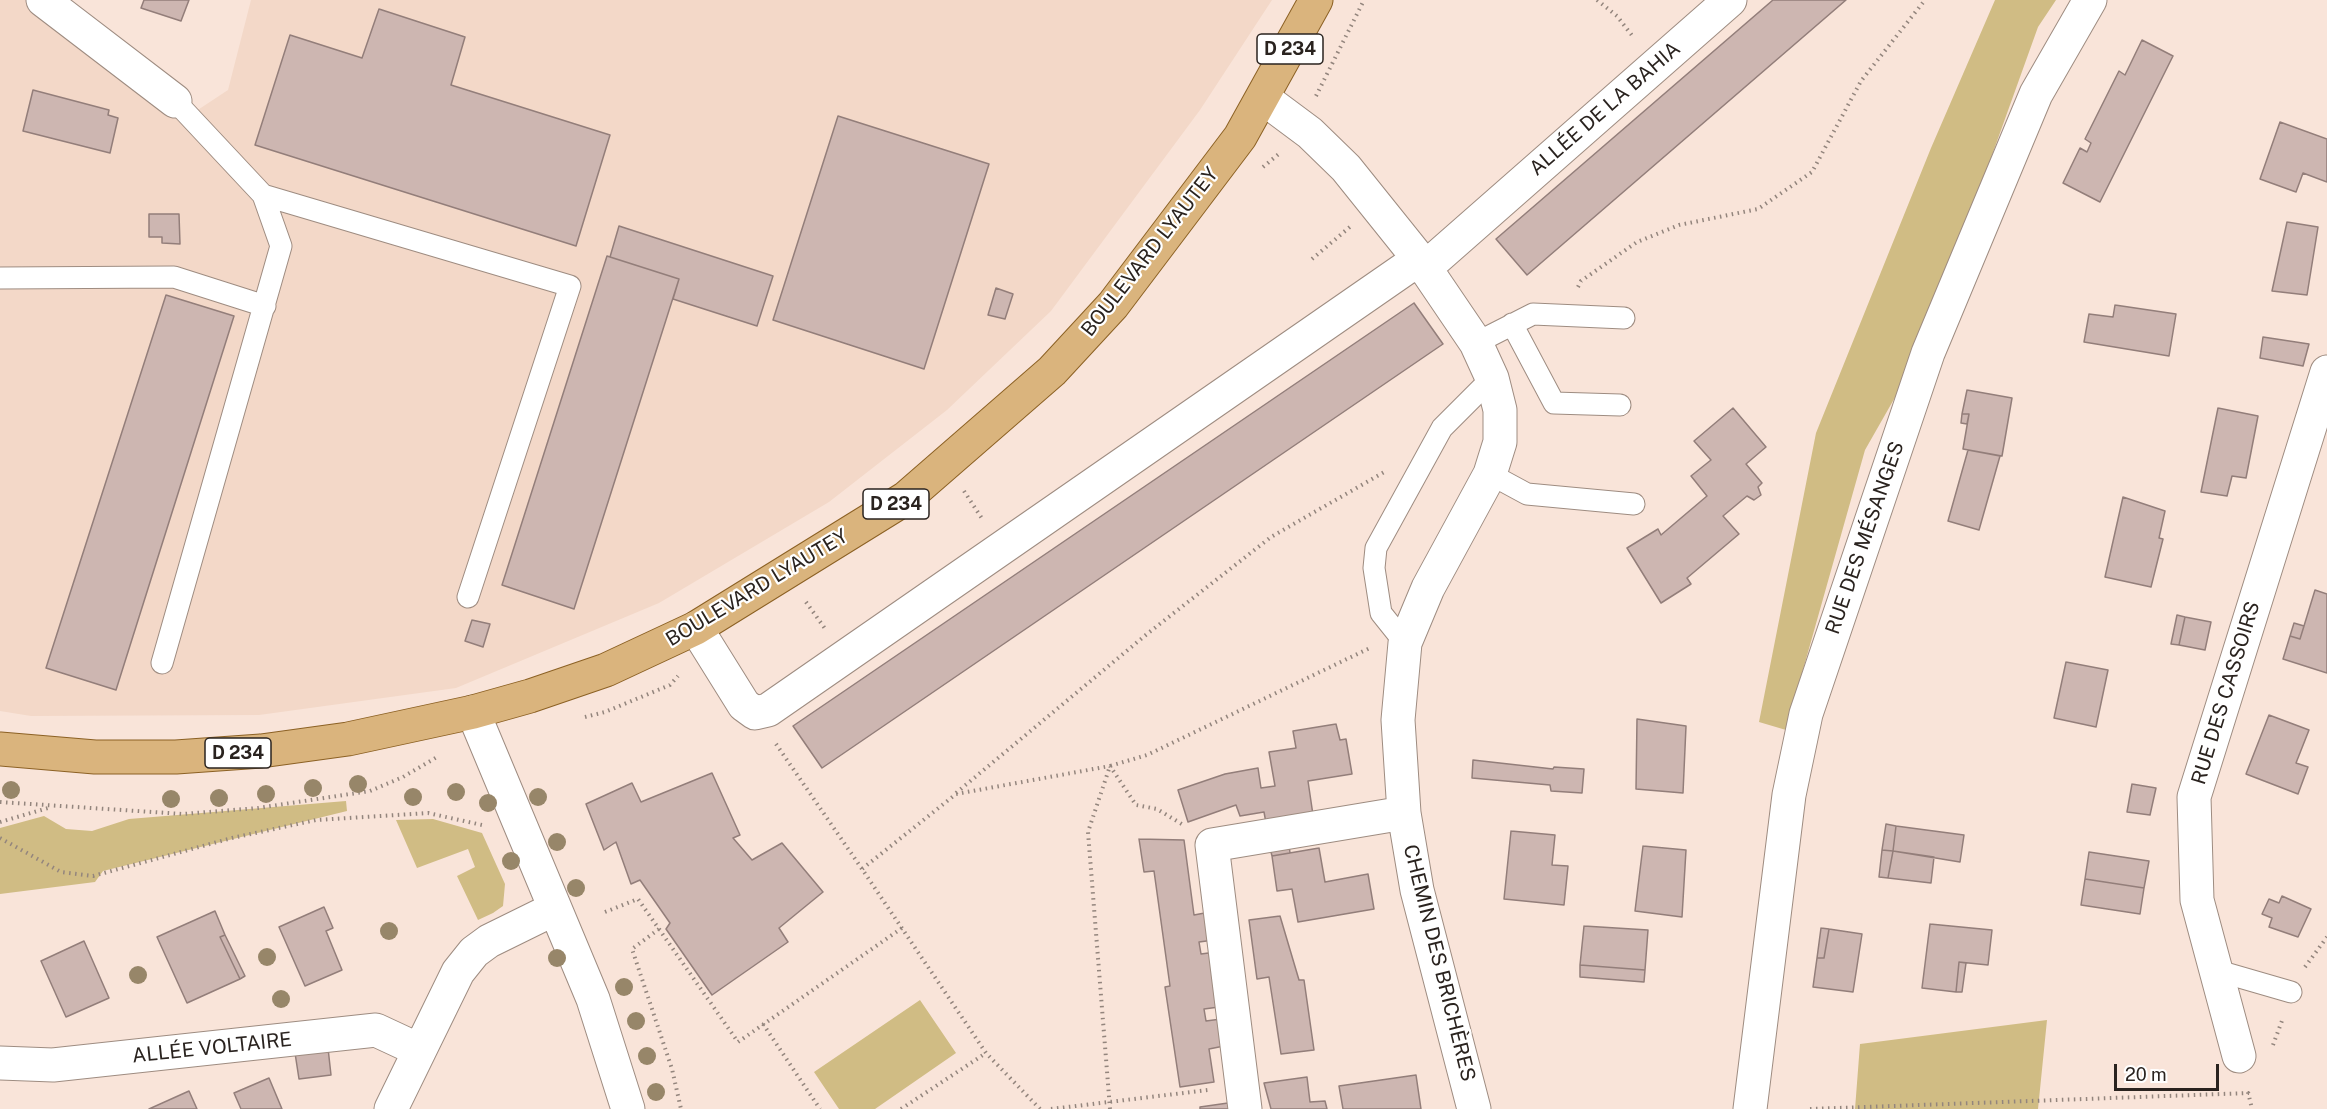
<!DOCTYPE html>
<html>
<head>
<meta charset="utf-8">
<style>
	body { margin:0 }
	#map { position:relative; width:2327px; height:1109px; overflow:hidden; background:#f9e4d9; font-family:"Public Sans",sans-serif }
	canvas { display:block }
	.scale { position:absolute; left:2114px; top:1064px; width:105px; height:27px; box-sizing:border-box; border:3px solid #2a231f; border-top:0; padding-left:8px; font-size:18px; line-height:21px; white-space:nowrap; color:#2a231f; -webkit-text-stroke:4px #fff; paint-order:stroke }
</style>
</head>
<body>
<div id="map">
<canvas width="2327" height="1109"></canvas>
<div class="scale">20 m</div>
</div>
<script>
const g = document.querySelector('canvas').getContext('2d');
g.lineJoin = 'round';
function fillPath(path, color) { g.fillStyle = color; g.fill(path, 'evenodd'); }
const toPath = rows => new Path2D(rows.map(r => 'M' + r).join(''));
function trace(path, color, width, dash) { g.strokeStyle = color; g.lineWidth = width; g.lineCap = dash ? 'butt' : 'round'; g.setLineDash(dash || []); g.stroke(path); }
function drawText(font, color, halo, rows, align = 'center') {
  g.font = font + ' "Public Sans",sans-serif'; g.lineWidth = 4.5; g.setLineDash([]); g.textBaseline = 'middle'; g.strokeStyle = halo; g.fillStyle = color; for (const [text, x, y, turn = 0] of rows) {
    g.save(); g.translate(x, y); g.rotate((+turn || 0) * Math.PI / 180); g.textAlign = isNaN(turn) ? turn : align; if (halo) g.strokeText(text, 0, 0); g.fillText(text, 0, 0); g.restore();
  }
}
fillPath(toPath([
	[0,0,26,0,181,121,228,90,251,0,1272,0,1200,110,1051,311,947,410,829,502,659,603,456,688,259,715,31,716,0,711]
]), '#f3d8c8');
fillPath(toPath([
	[1995,0,2056,0,2038,27,1922,350,1865,450,1786,730,1759,722,1816,433,1931,148],
	[346,801,347,811,103,871,95,882,0,894,0,828,44,816,66,829,92,831,129,819],
	[433,819,482,833,505,884,503,906,493,913,478,920,457,876,475,867,468,849,417,868,396,820],
	[920,1000,956,1053,875,1109,839,1109,814,1072],
	[2047,1020,2038,1109,1855,1109,1860,1044]
]), '#d0bc84');
const building = toPath([
	[144,0,189,0,181,21,141,8,144,0],
	[1773,0,1846,0,1527,275,1496,239,1773,0],
	[379,9,465,37,451,85,610,135,576,246,255,145,290,35,362,58,379,9],
	[2142,40,2173,56,2100,202,2063,183,2080,148,2087,152,2091,143,2085,139,2119,71,2125,75,2142,40],
	[33,90,109,110,108,115,118,118,110,153,23,131,33,90],
	[838,116,989,164,924,369,773,320,838,116],
	[2280,122,2327,139,2327,182,2303,173,2296,192,2260,179,2280,122],
	[149,214,179,214,180,244,162,243,162,237,149,237,149,214],
	[2287,222,2318,227,2307,295,2272,291,2287,222],
	[619,226,773,276,757,326,673,299,679,279,610,257,619,226],
	[607,256,679,279,574,609,502,585,607,256],
	[996,288,1013,294,1005,319,988,315,996,288],
	[166,295,234,316,116,690,46,668,166,295],
	[1414,303,1443,344,822,768,793,726,1414,303],
	[2115,305,2176,314,2169,356,2084,342,2089,314,2113,317,2115,305],
	[2263,337,2309,344,2303,366,2260,358,2263,337],
	[1967,390,2012,398,2002,456,1963,449,1969,414,1962,414,1967,390],
	[1733,408,1766,447,1746,464,1762,483,1758,487,1761,495,1754,500,1747,496,1723,516,1739,534,1687,578,1691,584,1661,603,1627,548,1658,529,1661,535,1707,496,1691,476,1711,460,1694,441,1733,408],
	[2218,408,2258,416,2246,478,2232,476,2227,496,2201,492,2218,408],
	[1962,414,1969,414,1967,424,1961,423,1962,414],
	[1968,450,2000,456,1979,530,1948,521,1968,450],
	[2123,497,2165,511,2159,538,2163,539,2151,587,2105,577,2123,497],
	[2315,590,2327,594,2327,673,2283,659,2290,636,2300,639,2315,590],
	[2177,615,2185,617,2179,645,2171,644,2177,615],
	[2185,617,2211,622,2205,650,2179,645,2185,617],
	[472,620,490,624,483,647,465,641,472,620],
	[2294,623,2304,626,2300,639,2290,636,2294,623],
	[2066,662,2108,670,2096,727,2054,718,2066,662],
	[2269,715,2309,730,2296,763,2308,767,2298,794,2246,774,2269,715],
	[1637,719,1686,726,1683,793,1636,789,1637,719],
	[1336,724,1340,740,1346,739,1352,774,1308,781,1313,815,1266,823,1264,812,1240,816,1236,805,1188,822,1178,790,1225,774,1258,768,1261,788,1275,786,1269,752,1296,748,1293,731,1336,724],
	[1473,760,1553,769,1554,767,1584,769,1582,793,1551,791,1550,785,1472,778,1473,760],
	[712,773,740,835,733,838,752,860,782,843,823,892,779,928,788,942,712,995,666,929,670,923,640,880,631,884,616,842,604,850,586,804,632,783,641,802,712,773],
	[2132,784,2156,788,2150,815,2127,812,2132,784],
	[1886,824,1896,826,1893,851,1882,850,1886,824],
	[1896,826,1964,835,1960,862,1893,851,1896,826],
	[1511,831,1555,835,1552,865,1568,866,1564,905,1504,899,1511,831],
	[1139,839,1184,840,1194,915,1210,912,1214,940,1199,942,1201,954,1216,952,1219,1007,1204,1009,1206,1021,1221,1019,1224,1046,1209,1049,1214,1082,1180,1087,1165,987,1170,986,1154,871,1144,872,1139,839],
	[1289,845,1290,853,1272,856,1270,848,1289,845],
	[1643,846,1686,850,1682,917,1635,911,1643,846],
	[1319,848,1325,882,1368,874,1374,909,1298,922,1292,889,1277,891,1272,856,1319,848],
	[1882,850,1893,851,1888,878,1879,877,1882,850],
	[1893,851,1934,857,1931,883,1888,878,1893,851],
	[2089,852,2149,861,2144,888,2085,879,2089,852],
	[2085,879,2144,888,2140,914,2081,905,2085,879],
	[2282,896,2311,909,2298,937,2269,927,2272,918,2262,914,2269,899,2279,903,2282,896],
	[324,907,333,928,326,931,342,970,305,986,279,927,324,907],
	[215,911,225,935,220,937,240,979,187,1003,157,937,215,911],
	[1280,916,1299,980,1304,980,1314,1050,1281,1054,1269,977,1257,979,1249,920,1280,916],
	[1930,924,1992,930,1988,965,1959,962,1956,992,1922,988,1930,924],
	[1584,926,1648,930,1645,970,1580,965,1584,926],
	[1821,928,1829,929,1824,958,1817,958,1821,928],
	[1829,929,1862,934,1853,992,1813,987,1817,958,1824,958,1829,929],
	[225,935,245,976,240,979,220,937,225,935],
	[84,941,109,998,66,1017,41,961,84,941],
	[1959,962,1966,963,1962,992,1956,992,1959,962],
	[1580,965,1645,970,1644,982,1580,977,1580,965],
	[328,1048,331,1075,299,1079,295,1053,328,1048],
	[1416,1075,1421,1109,1343,1109,1339,1086,1416,1075],
	[1307,1077,1310,1102,1325,1101,1327,1109,1271,1109,1264,1083,1307,1077],
	[269,1078,282,1109,241,1109,234,1093,269,1078],
	[189,1091,197,1109,149,1109,189,1091],
	[1228,1103,1229,1109,1200,1109,1200,1107,1228,1103]
]);
fillPath(building, '#cdb6b1');
trace(building, '#937e7a', 1.5);
const service = toPath([
	[263,195,570,286,468,597],
	[0,278,174,277,265,306],
	[1512,324,1554,403,1620,405],
	[1476,343,1533,314,1624,318],
	[1490,474,1527,494,1634,504],
	[1405,643,1381,613,1374,568,1376,548,1442,428,1492,378],
	[162,663,281,246,263,195,175,101],
	[2215,970,2291,992]
]);
const minor = toPath([
	[43,0,175,101],
	[1263,98,1310,133,1346,168,1419,259,1476,343,1492,378,1500,410,1500,442,1490,474,1428,588,1405,643,1398,720,1404,813,1417,890,1474,1109],
	[1425,268,1730,0],
	[696,628,744,705,755,713,768,710,1419,259],
	[473,712,593,999,628,1109],
	[2239,1056,2197,900,2194,797,2327,372],
	[0,1063,53,1065,376,1030,419,1050],
	[391,1109,458,972,474,952,489,941,554,909],
	[1245,1109,1212,845,1404,813],
	[1750,1109,1789,795,1806,714,1928,353,2036,94,2090,0]
]);
const primary = toPath([
	[0,749,95,757,176,757,261,751,348,739,473,712,530,696,606,670,696,628,906,498,1052,371,1113,305,1240,137,1316,0]
]);
trace(service, '#9e8c81', 23);
trace(minor, '#9e8c81', 35);
trace(primary, '#8c6124', 35);
trace(toPath([
	[1597,0,1617,16,1634,38],
	[1316,96,1364,0],
	[1263,167,1280,153],
	[1312,259,1351,226],
	[1578,287,1581,281,1637,242,1679,225,1758,209,1812,172,1861,81,1925,0],
	[964,491,983,520],
	[806,602,826,630],
	[585,717,605,712,670,685,678,676],
	[776,744,862,869],
	[956,793,1147,634,1271,537,1386,471],
	[0,802,183,814,258,808,370,791,403,777,437,757],
	[0,822,48,808],
	[0,838,61,872,93,876,232,838,316,820,428,813,482,825],
	[605,912,638,899,738,1042,902,928],
	[659,929,632,949,672,1069,681,1109],
	[2305,967,2327,937],
	[763,1024,820,1109],
	[2273,1045,2283,1018],
	[2248,1092,2252,1109],
	[901,1109,986,1053],
	[1040,1109,986,1053,862,869,956,794,1110,766,1136,805,1157,809,1185,826],
	[1051,1109,1208,1090],
	[1110,1109,1088,832,1110,766,1147,755,1372,647],
	[1810,1109,2249,1093]
]), '#93857d', 4, [1.5, 4.5]);
trace(service, '#fff', 21);
trace(minor, '#fff', 33);
trace(primary, '#dab47d', 33);
g.fillStyle = '#978669';
for (const [x, y] of [
	[358,784],
	[313,788],
	[11,790],
	[456,792],
	[266,794],
	[413,797],
	[538,797],
	[219,798],
	[171,799],
	[488,803],
	[557,842],
	[511,861],
	[576,888],
	[389,931],
	[267,957],
	[557,958],
	[138,975],
	[624,987],
	[281,999],
	[636,1021],
	[647,1056],
	[656,1092]
]) { g.beginPath(); g.arc(x, y, 9, 0, 2 * Math.PI); g.fill(); }
for (const [x, y, w] of [
	[1290,49,66],
	[896,504,66],
	[238,753,66]
]) { const box = new Path2D(); box.roundRect(x - w / 2, y - 15, w, 30, 4.5); g.fillStyle = '#fff'; g.fill(box); trace(box, '#2a231f', 1.5); }
drawText('bold 18px', '#2a231f', null, [
	["D 234",1290,49],
	["D 234",896,504],
	["D 234",238,753]
]);
drawText('20px', '#2a231f', '#fff', [
	["ALLÉE DE LA BAHIA",1605,109,-41],
	["BOULEVARD LYAUTEY",1150,252,-52],
	["RUE DES MÉSANGES",1865,538,-71],
	["BOULEVARD LYAUTEY",757,588,-31],
	["RUE DES CASSOIRS",2226,693,-73],
	["CHEMIN DES BRICHÈRES",1439,963,76],
	["ALLÉE VOLTAIRE",212,1048,-6]
]);
</script>
</body>
</html>
